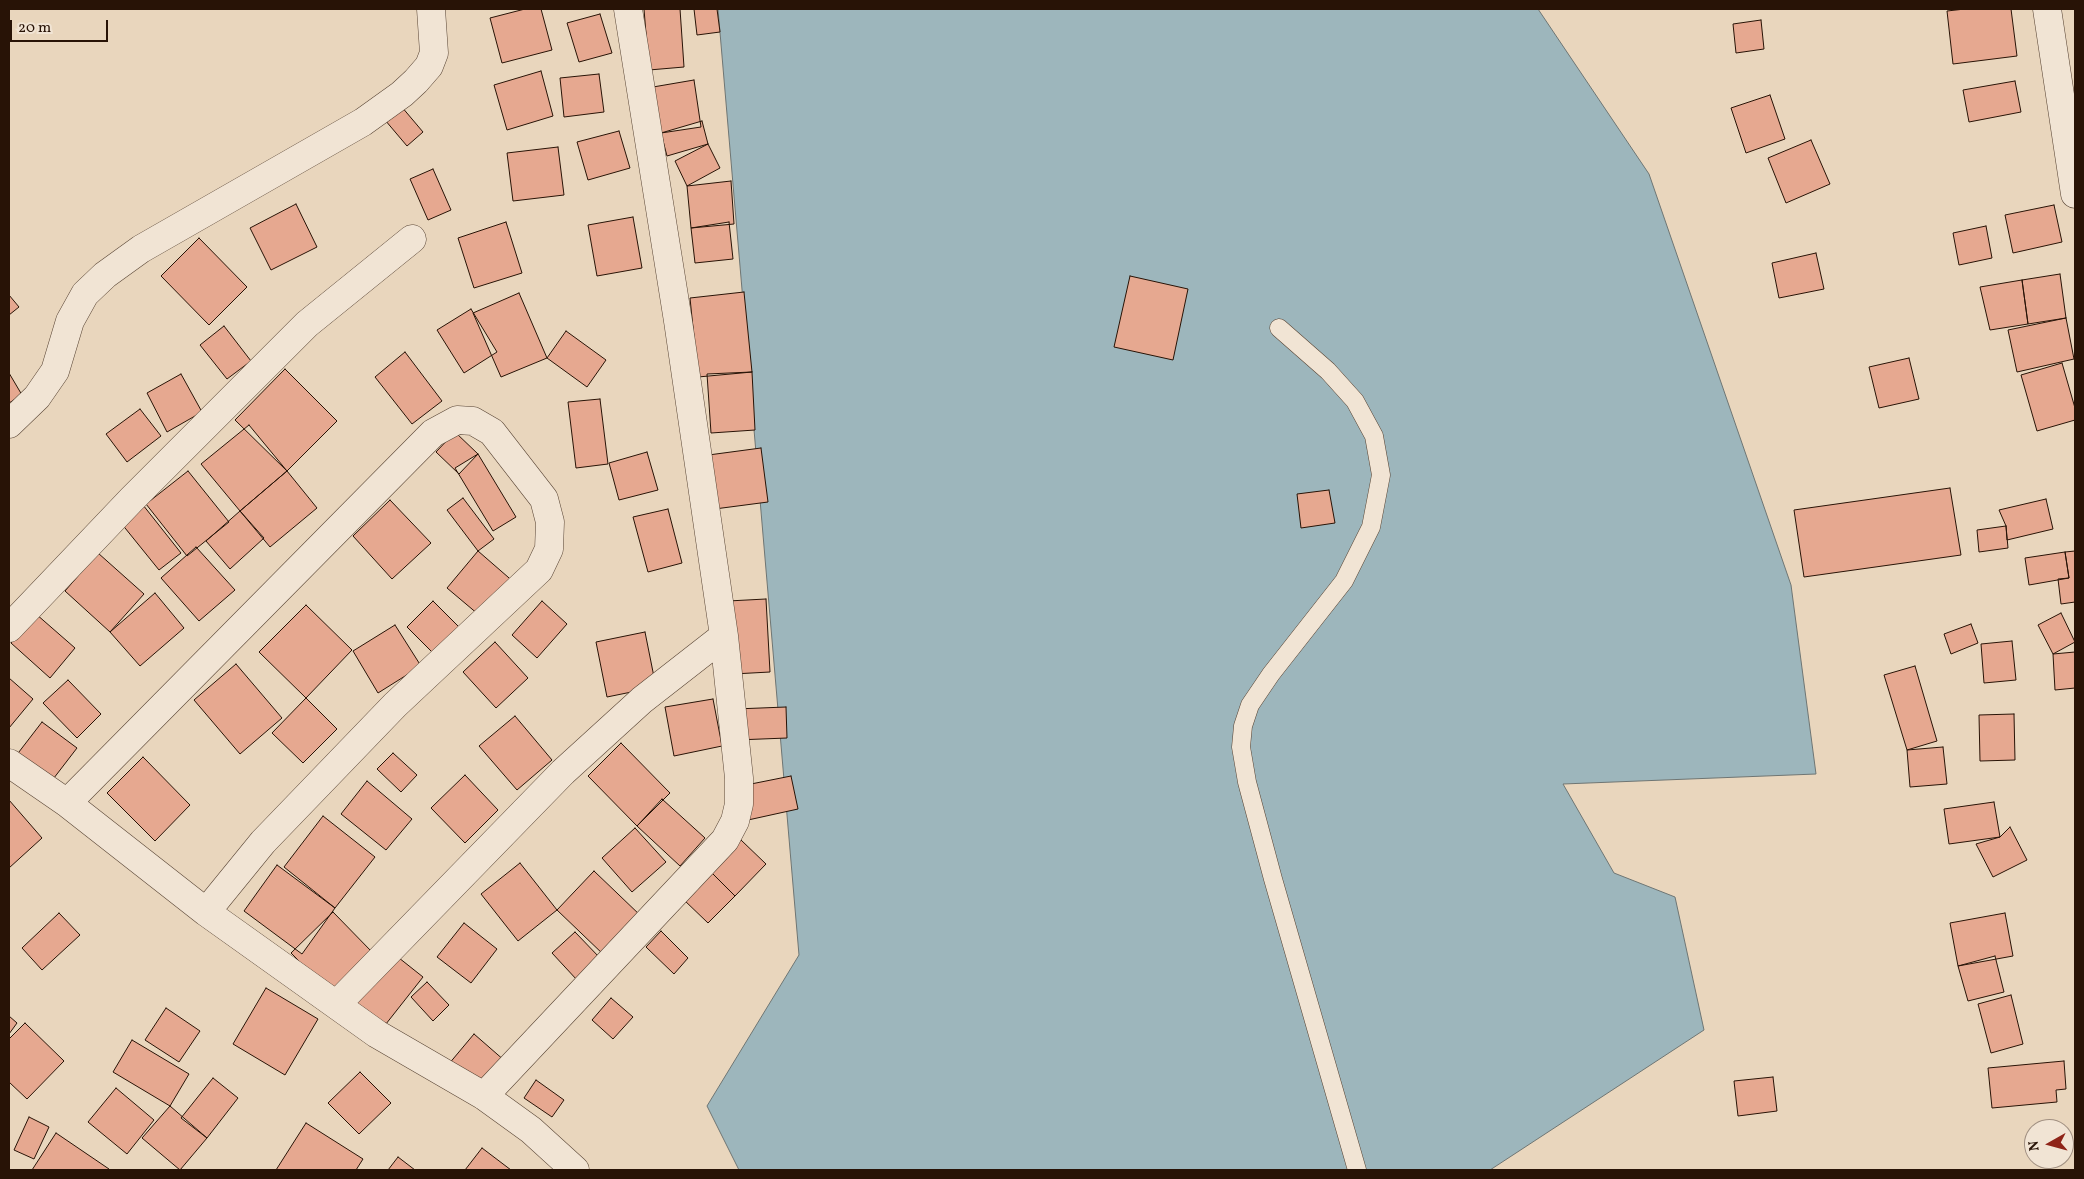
<!DOCTYPE html>
<html>
<head>
<meta charset="utf-8">
<style>
	body { margin:0 }
	#map { position:relative; width:2084px; height:1179px; overflow:hidden; background:#e9d6bd; font-family:Vollkorn,serif }
	canvas { display:block }
	.frame { position:absolute; inset:0; border:10px solid #281306; pointer-events:none }
	.north { position:absolute; left:2024px; top:1119px; width:50px; height:50px; box-sizing:border-box; background:#f1e4d4; border:1px solid #a19082; border-radius:50%; rotate:263deg; font-size:14px; font-weight:700; line-height:20px; text-align:center; color:#281306 }
	.north::after { content:''; display:block; margin:auto; width:18px; height:22px; background:#8f2418; clip-path:polygon(50% 0,100% 100%,50% 72%,0 100%) }
	.scale { position:absolute; left:10px; top:20px; width:98px; height:22px; box-sizing:border-box; border:2px solid #281306; border-top:0; padding-left:6px; font-size:15px; line-height:18px; white-space:nowrap; color:#281306; -webkit-text-stroke:4px #f1e4d4; paint-order:stroke }
</style>
</head>
<body>
<div id="map">
<canvas width="2084" height="1179"></canvas>
<div class="frame"></div>
<div class="north">N</div>
<div class="scale">20 m</div>
</div>
<script>
const g = document.querySelector('canvas').getContext('2d');
g.lineJoin = 'round';
function fillPath(path, color) { g.fillStyle = color; g.fill(path, 'evenodd'); }
const toPath = rows => new Path2D(rows.map(r => 'M' + r).join(''));
function trace(path, color, width, dash) { g.strokeStyle = color; g.lineWidth = width; g.lineCap = dash ? 'butt' : 'round'; g.setLineDash(dash || []); g.stroke(path); }
const water = toPath([
	[718,9,1538,9,1649,174,1791,585,1816,774,1563,784,1614,873,1675,897,1704,1030,1490,1170,739,1170,707,1106,799,955,718,9]
]);
fillPath(water, '#9db6bc');
trace(water, '#6e7573', 1);
const building = toPath([
	[525,9,541,9,552,50,502,63,490,18,525,9],
	[644,9,680,9,684,67,649,70,644,9],
	[694,9,717,9,720,32,697,35,694,9],
	[1965,9,2011,9,2017,56,1953,64,1947,11,1965,9],
	[600,14,612,53,579,62,567,23,600,14],
	[1761,20,1764,49,1736,53,1733,24,1761,20],
	[541,71,553,116,507,130,494,85,541,71],
	[599,74,604,112,564,117,560,78,599,74],
	[694,80,701,127,661,133,653,87,694,80],
	[2015,81,2021,112,1969,122,1963,90,2015,81],
	[1770,95,1785,139,1746,153,1731,108,1770,95],
	[401,106,423,132,407,146,385,120,401,106],
	[702,121,708,144,667,156,661,133,702,121],
	[619,131,630,168,588,180,577,142,619,131],
	[1811,140,1830,184,1786,203,1768,158,1811,140],
	[708,144,720,168,687,186,675,161,708,144],
	[558,147,564,195,513,201,507,153,558,147],
	[433,169,451,210,428,220,410,179,433,169],
	[731,181,734,224,691,228,687,186,731,181],
	[296,204,317,247,271,270,250,228,296,204],
	[2054,205,2062,242,2013,253,2005,215,2054,205],
	[633,217,642,268,597,276,588,225,633,217],
	[506,222,522,273,474,288,458,238,506,222],
	[729,222,733,259,695,263,691,228,729,222],
	[1986,226,1992,258,1959,265,1953,233,1986,226],
	[199,238,247,287,209,325,161,276,199,238],
	[1816,253,1824,289,1779,298,1772,263,1816,253],
	[2060,274,2066,318,2028,324,2022,280,2060,274],
	[1130,276,1188,289,1173,360,1114,347,1130,276],
	[2022,280,2028,324,1990,330,1980,287,2022,280],
	[744,292,752,372,698,377,690,298,744,292],
	[519,293,547,358,501,377,473,313,519,293],
	[9,295,19,307,9,315,9,295],
	[471,309,497,352,464,373,437,330,471,309],
	[2066,318,2074,359,2017,372,2008,330,2066,318],
	[224,326,251,361,227,379,200,345,224,326],
	[566,331,606,360,587,387,547,358,566,331],
	[405,352,442,401,412,424,375,377,405,352],
	[1909,358,1919,399,1879,408,1869,367,1909,358],
	[2062,363,2075,408,2075,420,2037,431,2021,375,2062,363],
	[285,369,337,421,287,471,235,420,285,369],
	[752,372,755,430,711,433,707,374,752,372],
	[9,373,22,395,9,403,9,373],
	[181,374,202,412,167,432,147,393,181,374],
	[600,399,608,464,576,468,568,402,600,399],
	[140,409,161,436,127,462,106,434,140,409],
	[249,425,287,471,240,511,201,464,249,425],
	[455,432,478,454,459,474,436,452,455,432],
	[761,448,768,502,707,510,701,456,761,448],
	[647,452,658,490,619,500,609,463,647,452],
	[478,454,516,517,493,531,455,468,478,454],
	[188,471,229,522,187,556,146,504,188,471],
	[287,471,317,508,270,547,240,511,287,471],
	[1950,488,1961,555,1804,577,1794,510,1950,488],
	[1329,490,1335,523,1301,528,1297,494,1329,490],
	[463,498,494,539,478,551,447,510,463,498],
	[2046,499,2053,529,2007,540,2006,526,1999,510,2046,499],
	[390,500,431,543,392,579,353,536,390,500],
	[143,505,181,553,159,570,121,523,143,505],
	[668,509,682,563,648,572,633,517,668,509],
	[240,511,264,538,230,569,206,541,240,511],
	[2006,526,2008,548,1979,552,1977,530,2006,526],
	[196,547,235,590,199,621,161,578,196,547],
	[478,551,516,584,485,620,447,588,478,551],
	[2075,551,2075,602,2061,604,2058,579,2069,578,2065,552,2075,551],
	[2065,552,2069,578,2029,585,2025,558,2065,552],
	[98,553,144,594,110,632,65,591,98,553],
	[155,593,184,628,140,666,110,632,155,593],
	[766,599,770,672,733,674,728,601,766,599],
	[433,601,462,630,436,656,407,627,433,601],
	[542,601,567,624,537,658,512,635,542,601],
	[306,605,352,650,306,698,259,652,306,605],
	[2061,613,2075,642,2053,654,2038,625,2061,613],
	[36,614,75,648,50,678,11,643,36,614],
	[1971,624,1978,643,1951,654,1944,634,1971,624],
	[395,625,421,666,378,693,353,651,395,625],
	[645,632,656,687,607,697,596,642,645,632],
	[2012,641,2016,680,1984,683,1981,644,2012,641],
	[495,642,528,678,496,708,463,672,495,642],
	[2075,652,2075,688,2055,690,2053,654,2075,652],
	[236,664,282,718,240,754,194,700,236,664],
	[1915,666,1937,741,1907,750,1884,675,1915,666],
	[9,678,33,699,9,728,9,678],
	[68,680,101,714,77,738,43,703,68,680],
	[306,698,337,729,303,763,272,733,306,698],
	[713,699,722,746,674,756,665,707,713,699],
	[786,707,787,738,736,740,735,709,786,707],
	[2014,714,2015,760,1980,761,1979,715,2014,714],
	[515,716,552,760,517,790,479,746,515,716],
	[42,722,77,748,47,787,12,761,42,722],
	[621,743,670,793,637,826,588,776,621,743],
	[1943,747,1947,784,1910,787,1907,750,1943,747],
	[393,753,417,775,401,792,377,769,393,753],
	[143,757,190,805,155,841,107,793,143,757],
	[465,775,498,810,465,843,431,808,465,775],
	[791,776,798,809,748,820,741,786,791,776],
	[367,781,412,819,386,850,341,814,367,781],
	[662,799,705,838,680,866,637,826,662,799],
	[9,800,42,838,9,868,9,800],
	[1994,802,2000,837,1949,844,1944,809,1994,802],
	[323,816,375,857,335,908,284,867,323,816],
	[2010,827,2027,860,1993,877,1976,844,2000,837,2010,827],
	[635,828,666,862,632,892,602,858,635,828],
	[741,840,766,864,735,896,710,871,741,840],
	[520,863,557,910,518,941,481,894,520,863],
	[277,865,335,908,302,954,244,911,277,865],
	[594,871,642,917,605,956,557,910,594,871],
	[710,871,735,896,708,923,683,899,710,871],
	[333,912,372,952,331,993,291,953,333,912],
	[59,913,80,935,42,970,22,948,59,913],
	[2005,913,2013,956,1958,966,1950,923,2005,913],
	[464,923,497,949,471,983,437,957,464,923],
	[661,931,688,958,674,974,646,947,661,931],
	[575,932,600,958,577,980,552,953,575,932],
	[394,954,423,977,382,1029,353,1006,394,954],
	[1995,956,2004,992,1968,1001,1958,966,1995,956],
	[427,982,449,1005,433,1021,411,997,427,982],
	[266,988,318,1019,285,1075,233,1044,266,988],
	[2011,995,2023,1044,1991,1053,1978,1004,2011,995],
	[611,998,633,1017,613,1039,592,1020,611,998],
	[166,1008,200,1031,179,1062,145,1040,166,1008],
	[9,1016,17,1023,9,1034,9,1016],
	[25,1023,64,1061,27,1099,9,1082,9,1039,25,1023],
	[474,1034,505,1061,478,1092,448,1065,474,1034],
	[132,1040,189,1074,170,1106,113,1072,132,1040],
	[2064,1061,2066,1089,2056,1090,2057,1102,1992,1108,1988,1068,2064,1061],
	[360,1072,391,1103,359,1134,328,1103,360,1072],
	[1773,1077,1777,1111,1738,1116,1734,1081,1773,1077],
	[213,1078,238,1098,207,1138,181,1118,213,1078],
	[536,1080,564,1100,552,1117,524,1098,536,1080],
	[116,1088,154,1120,127,1154,88,1122,116,1088],
	[170,1106,207,1138,180,1170,142,1138,170,1106],
	[29,1117,49,1127,34,1159,14,1150,29,1117],
	[306,1123,363,1159,356,1170,276,1170,306,1123],
	[56,1133,109,1169,108,1170,32,1170,56,1133],
	[482,1148,511,1170,465,1170,482,1148],
	[398,1157,415,1170,388,1170,398,1157]
]);
fillPath(building, '#e6a890');
trace(building, '#281306', 1);
const service = toPath([
	[1279,328,1328,371,1355,401,1374,436,1381,475,1371,527,1344,581,1271,674,1250,705,1243,726,1241,747,1247,782,1273,879,1357,1170]
]);
const minor = toPath([
	[2047,9,2075,194],
	[9,424,37,397,55,371,70,321,85,294,105,275,141,249,363,122,402,94,416,81,429,66,434,53,431,9],
	[9,628,132,499,307,324,412,239],
	[9,763,67,803,206,912,377,1034,484,1096,531,1130,575,1170],
	[67,803,433,433,457,420,473,421,492,432,544,499,550,522,549,549,539,570,395,705,263,842,206,912],
	[337,1004,563,772,642,700,724,636],
	[484,1096,725,840,735,821,739,804,739,778,724,636,678,321,628,9]
]);
trace(service, '#584434', 19);
trace(minor, '#584434', 29);
trace(service, '#f1e4d4', 18);
trace(minor, '#f1e4d4', 28);
</script>
</body>
</html>
